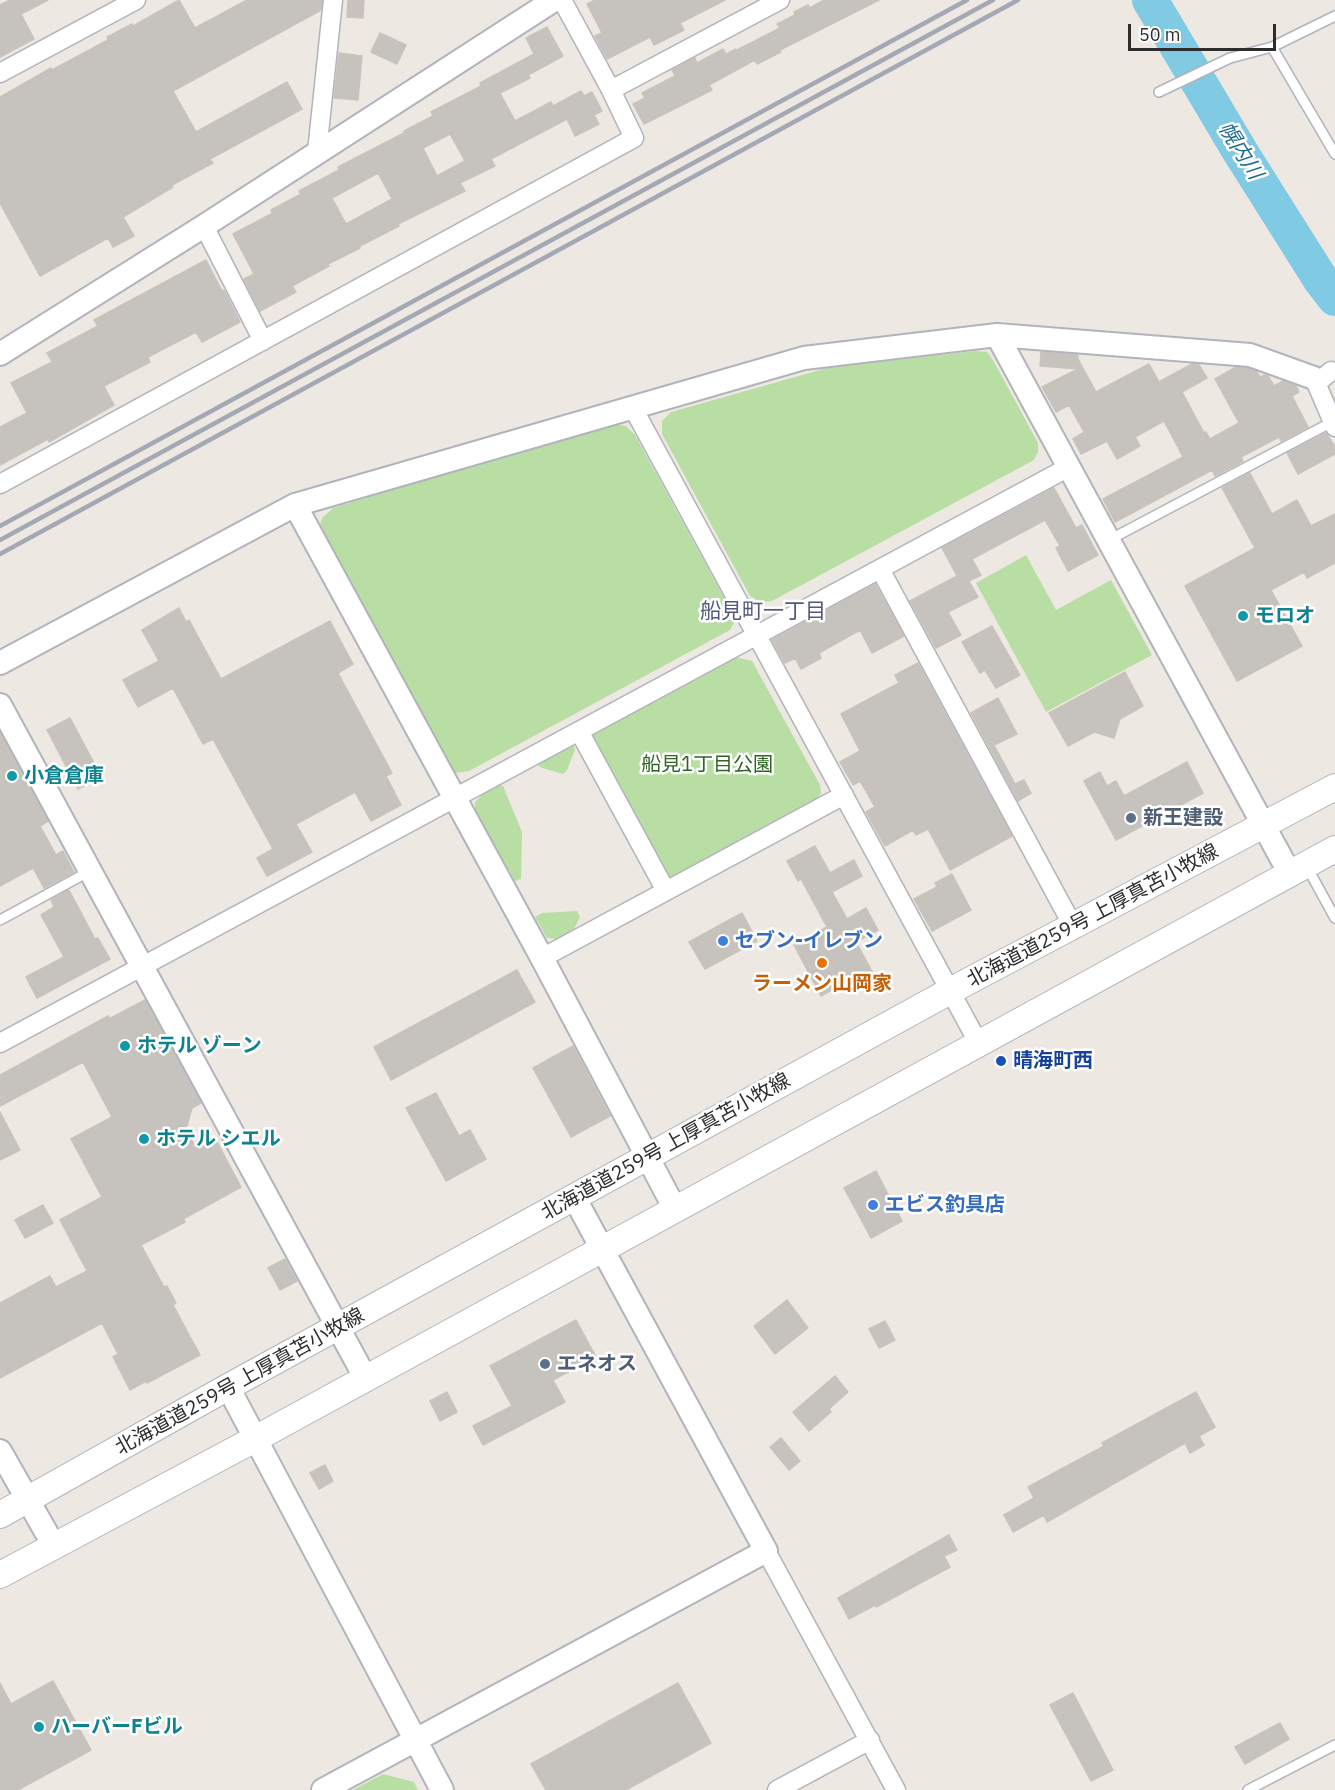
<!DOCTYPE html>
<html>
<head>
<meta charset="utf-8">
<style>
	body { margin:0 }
	#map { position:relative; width:1335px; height:1790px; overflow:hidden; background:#ede8e2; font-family:"IBM Plex Sans",sans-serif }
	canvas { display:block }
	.scale { position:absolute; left:1128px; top:24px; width:148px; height:27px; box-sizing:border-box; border:3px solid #2d2d2d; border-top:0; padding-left:8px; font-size:18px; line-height:21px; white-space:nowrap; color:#2d2d2d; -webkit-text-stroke:4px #fff; paint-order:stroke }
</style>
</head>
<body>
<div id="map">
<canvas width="1335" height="1790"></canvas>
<div class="scale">50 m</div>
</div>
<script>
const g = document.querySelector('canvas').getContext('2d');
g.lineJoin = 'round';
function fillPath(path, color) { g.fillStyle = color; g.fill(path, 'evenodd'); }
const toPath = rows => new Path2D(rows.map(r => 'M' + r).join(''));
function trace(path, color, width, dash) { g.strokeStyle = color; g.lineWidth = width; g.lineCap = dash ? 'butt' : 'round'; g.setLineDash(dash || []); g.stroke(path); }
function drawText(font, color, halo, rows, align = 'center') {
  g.font = font + ' "IBM Plex Sans","Noto Sans JP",sans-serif'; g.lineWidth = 5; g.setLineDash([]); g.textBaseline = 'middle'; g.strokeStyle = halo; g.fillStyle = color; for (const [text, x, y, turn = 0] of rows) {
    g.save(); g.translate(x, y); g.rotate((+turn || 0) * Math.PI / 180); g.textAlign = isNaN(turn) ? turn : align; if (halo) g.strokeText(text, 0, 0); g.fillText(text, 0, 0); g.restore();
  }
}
fillPath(toPath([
	[976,351,987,352,993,360,1038,443,1038,452,1034,460,772,601,760,602,750,596,662,434,662,421,671,412,827,368],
	[610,424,626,426,635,435,733,614,734,623,730,630,469,771,456,773,448,766,319,530,322,518,333,508],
	[1026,555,1056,610,1111,580,1152,655,1046,712,976,583],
	[735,657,752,661,820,785,821,793,817,799,669,878,591,734],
	[567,745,574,746,575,750,567,770,563,774,539,767,540,761],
	[498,784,503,786,522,832,521,879,515,881,475,811,475,802,485,792],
	[577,911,580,917,574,929,557,939,547,938,535,917,542,913],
	[383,1774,414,1782,418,1790,353,1790]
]), '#b8dea4');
trace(toPath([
	[1150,0,1241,153,1321,280,1335,298]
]), '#80cae4', 36);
const building = toPath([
	[10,0,48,0,21,14,34,39,0,57,0,5,10,0],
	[179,0,195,28,247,0,322,0,321,10,173,91,196,132,287,82,302,109,210,159,213,163,172,185,173,187,123,217,134,236,113,247,108,238,40,276,0,203,0,97,51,68,52,70,108,40,107,37,132,24,133,26,179,0],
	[348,0,364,0,363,18,347,17,348,0],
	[595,0,725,0,680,23,684,30,654,45,650,37,607,59,595,36,602,33,587,4,595,0],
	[824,0,879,0,780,50,781,52,757,64,755,60,709,85,712,90,644,124,633,104,645,98,642,93,675,76,672,70,695,58,697,63,723,49,726,54,736,49,737,50,780,28,777,24,795,15,794,12,808,5,810,8,824,0],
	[547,27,563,56,528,75,530,78,500,93,515,121,551,102,553,106,581,91,584,96,592,92,602,111,594,115,599,124,575,136,567,119,491,159,495,166,460,183,465,191,398,224,399,226,360,246,360,248,328,264,329,266,292,286,296,292,260,311,244,279,254,274,233,234,273,213,271,210,301,194,299,191,339,170,338,167,404,133,404,131,433,116,431,112,481,86,480,83,534,54,526,38,547,27],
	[450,134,465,161,437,176,423,148,450,134],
	[378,173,392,199,346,224,332,198,378,173],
	[380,33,406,45,397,64,371,52,380,33],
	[339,53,362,56,358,100,334,98,339,53],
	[206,260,222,291,224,290,240,322,202,342,196,332,148,357,150,362,104,386,114,405,49,442,48,439,0,465,0,427,27,413,11,383,52,362,47,353,98,326,94,320,206,260],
	[1041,352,1078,355,1078,359,1096,392,1149,364,1159,382,1192,364,1199,365,1207,378,1182,392,1204,433,1206,432,1210,439,1239,423,1215,379,1236,367,1247,368,1257,372,1260,377,1265,375,1268,376,1274,386,1283,381,1296,386,1299,392,1292,396,1308,427,1281,441,1279,437,1241,457,1243,461,1215,476,1212,470,1115,522,1103,499,1183,457,1164,421,1135,437,1140,446,1117,459,1107,441,1081,454,1073,439,1084,432,1069,405,1056,412,1042,387,1078,369,1040,366,1041,352],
	[1326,433,1335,447,1335,454,1298,474,1287,453,1326,433],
	[1250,473,1272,514,1297,500,1311,526,1335,514,1335,563,1307,578,1304,572,1271,590,1302,646,1237,681,1185,586,1255,548,1222,488,1250,473],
	[1054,488,1076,528,1082,525,1098,555,1068,571,1056,548,1060,546,1045,520,972,559,981,575,969,581,978,597,948,612,961,635,936,648,910,601,957,576,942,548,1054,488],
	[875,584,904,636,872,653,860,630,819,653,821,658,801,669,795,658,785,663,772,640,875,584],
	[179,608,186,622,189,620,221,679,330,621,353,664,338,673,392,773,386,776,401,805,371,821,355,792,296,824,312,852,267,876,257,858,273,849,213,739,203,744,173,688,138,707,123,680,159,661,142,630,179,608],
	[992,626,1020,675,996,688,985,670,980,673,962,642,992,626],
	[918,663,1012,836,950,870,928,829,916,835,913,830,885,846,866,812,875,807,860,781,853,785,840,762,860,751,841,714,899,683,895,675,918,663],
	[1125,672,1143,706,1120,719,1114,738,1094,732,1068,746,1049,713,1125,672],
	[998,698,1017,734,994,745,1015,784,1024,780,1031,793,1018,801,971,713,998,698],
	[70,718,101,776,78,789,47,730,70,718],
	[0,733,48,821,40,826,56,855,63,851,74,872,44,888,33,868,0,886,0,733],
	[1187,762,1203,793,1116,840,1084,781,1100,772,1107,786,1116,781,1124,796,1187,762],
	[815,846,830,873,854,860,862,876,832,892,847,919,866,908,878,930,856,942,875,977,857,986,853,978,821,996,794,945,827,927,801,879,798,881,787,861,815,846],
	[952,874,971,910,932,931,914,899,937,887,935,883,952,874],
	[69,890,95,939,98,938,110,959,37,998,26,977,64,957,41,915,54,907,51,900,69,890],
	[742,913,757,941,705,969,689,942,742,913],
	[517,970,535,1002,391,1080,374,1047,517,970],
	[145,1000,201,1103,192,1108,186,1129,196,1148,215,1138,241,1187,183,1219,185,1222,141,1245,164,1287,167,1286,176,1303,173,1305,200,1355,147,1383,146,1381,130,1390,113,1357,118,1354,102,1323,0,1378,0,1303,50,1276,56,1287,87,1271,60,1220,102,1197,71,1139,112,1117,83,1062,0,1106,0,1075,108,1016,109,1019,145,1000],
	[573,1046,610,1116,571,1137,533,1068,573,1046],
	[436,1093,459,1136,470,1130,486,1159,446,1181,406,1108,436,1093],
	[0,1112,20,1150,0,1160,0,1112],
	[876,1171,902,1221,871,1238,844,1188,876,1171],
	[43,1205,53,1223,25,1238,15,1220,43,1205],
	[285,1259,297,1281,280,1290,268,1268,285,1259],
	[787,1300,808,1328,775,1354,754,1326,787,1300],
	[576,1320,596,1357,553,1380,565,1402,483,1445,473,1426,512,1406,490,1366,576,1320],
	[885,1321,895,1340,879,1348,869,1329,885,1321],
	[835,1376,848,1392,829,1409,831,1412,809,1431,793,1412,835,1376],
	[447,1392,457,1412,440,1421,430,1401,447,1392],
	[1196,1392,1215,1427,1199,1436,1204,1445,1190,1453,1185,1443,1047,1522,1044,1515,1013,1532,1004,1515,1034,1498,1028,1487,1104,1446,1102,1443,1196,1392],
	[781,1438,800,1461,789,1470,770,1447,781,1438],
	[325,1465,333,1481,319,1489,310,1473,325,1465],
	[949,1535,957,1550,944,1556,950,1567,876,1607,875,1605,849,1619,838,1598,949,1535],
	[53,1681,91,1750,18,1790,0,1790,0,1683,11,1704,53,1681],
	[678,1683,711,1743,626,1790,546,1790,531,1764,678,1683],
	[1073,1693,1113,1770,1091,1781,1050,1705,1073,1693],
	[1280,1723,1289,1739,1245,1764,1235,1747,1280,1723]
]);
fillPath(building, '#c6c2bd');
trace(building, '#c9c4bb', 1.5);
const service = toPath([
	[1335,16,1272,47,1335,154],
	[1159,92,1230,58,1272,47],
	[1109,540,1332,422],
	[1307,867,1335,918],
	[0,920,90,871],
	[1248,1790,1335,1745]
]);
const minor = toPath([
	[0,73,136,0],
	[611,90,780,0],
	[317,152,333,0],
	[204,226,263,341],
	[1314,378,1335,427],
	[1317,383,1331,371],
	[633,408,979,1044],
	[0,484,634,138,611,90,562,0],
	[880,569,1073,926],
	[579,731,666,891],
	[542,958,844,795],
	[0,1043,1069,467],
	[766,1551,896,1790],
	[777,1790,870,1740]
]);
const tertiary = toPath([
	[997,335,1290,874],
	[0,354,204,226,554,0],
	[295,505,542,958,675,1209],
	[0,663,295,505,804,358,997,335,1250,355,1314,378],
	[0,705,366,1379],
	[228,1387,442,1790],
	[0,1451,54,1546],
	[323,1790,766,1551,574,1197]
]);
const secondary = toPath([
	[0,1515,228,1387,950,991,1335,787],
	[0,1575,255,1439,1335,849]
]);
trace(service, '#b2b3bc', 12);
trace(minor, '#b2b3bc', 21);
trace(tertiary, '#b2b3bc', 26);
trace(secondary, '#b2b3bc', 28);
trace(service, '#fff', 9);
trace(minor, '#fff', 18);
trace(tertiary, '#fff', 22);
trace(secondary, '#fff', 26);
trace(toPath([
	[0,526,967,0],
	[0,540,993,0],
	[0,554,1018,0]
]), '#a4a7b5', 4.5);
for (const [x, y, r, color] of [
	[1243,616,6,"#0f9aa8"],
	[12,776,6,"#0f9aa8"],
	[1131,818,6,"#5c6f8a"],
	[723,941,6,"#3f7fe0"],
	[822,963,6,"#e8710a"],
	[125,1046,6,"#0f9aa8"],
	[1001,1061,6,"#1a4fb4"],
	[144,1139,6,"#0f9aa8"],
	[873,1205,6,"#3f7fe0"],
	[545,1364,6,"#5c6f8a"],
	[39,1727,6,"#0f9aa8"]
]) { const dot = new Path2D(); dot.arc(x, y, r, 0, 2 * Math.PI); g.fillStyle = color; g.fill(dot); trace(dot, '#fff', 2); }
drawText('bold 20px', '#0d838f', '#fff', [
	["モロオ",1255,616],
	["小倉倉庫",24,776],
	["ホテル ゾーン",137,1046],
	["ホテル シエル",156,1139],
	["ハーバーFビル",51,1727]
], 'left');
drawText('20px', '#316523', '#fff', [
	["船見1丁目公園",707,765]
]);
drawText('bold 20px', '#4e5e75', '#fff', [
	["新王建設",1143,818],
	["エネオス",557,1364]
], 'left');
drawText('20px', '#2d2d2d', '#fff', [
	["北海道道259号 上厚真苫小牧線",1093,916,-28],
	["北海道道259号 上厚真苫小牧線",666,1147,-29],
	["北海道道259号 上厚真苫小牧線",240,1382,-29]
]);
drawText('bold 20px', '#366cbe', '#fff', [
	["セブン-イレブン",735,941],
	["エビス釣具店",885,1205]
], 'left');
drawText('bold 20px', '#c56008', '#fff', [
	["ラーメン山岡家",822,984]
]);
drawText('bold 20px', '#164399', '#fff', [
	["晴海町西",1013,1061]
], 'left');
drawText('italic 21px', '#1c6b93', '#fff', [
	["幌内川",1240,151,58]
]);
drawText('21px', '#52597a', '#fff', [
	["船見町一丁目",763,612]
]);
</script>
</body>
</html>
